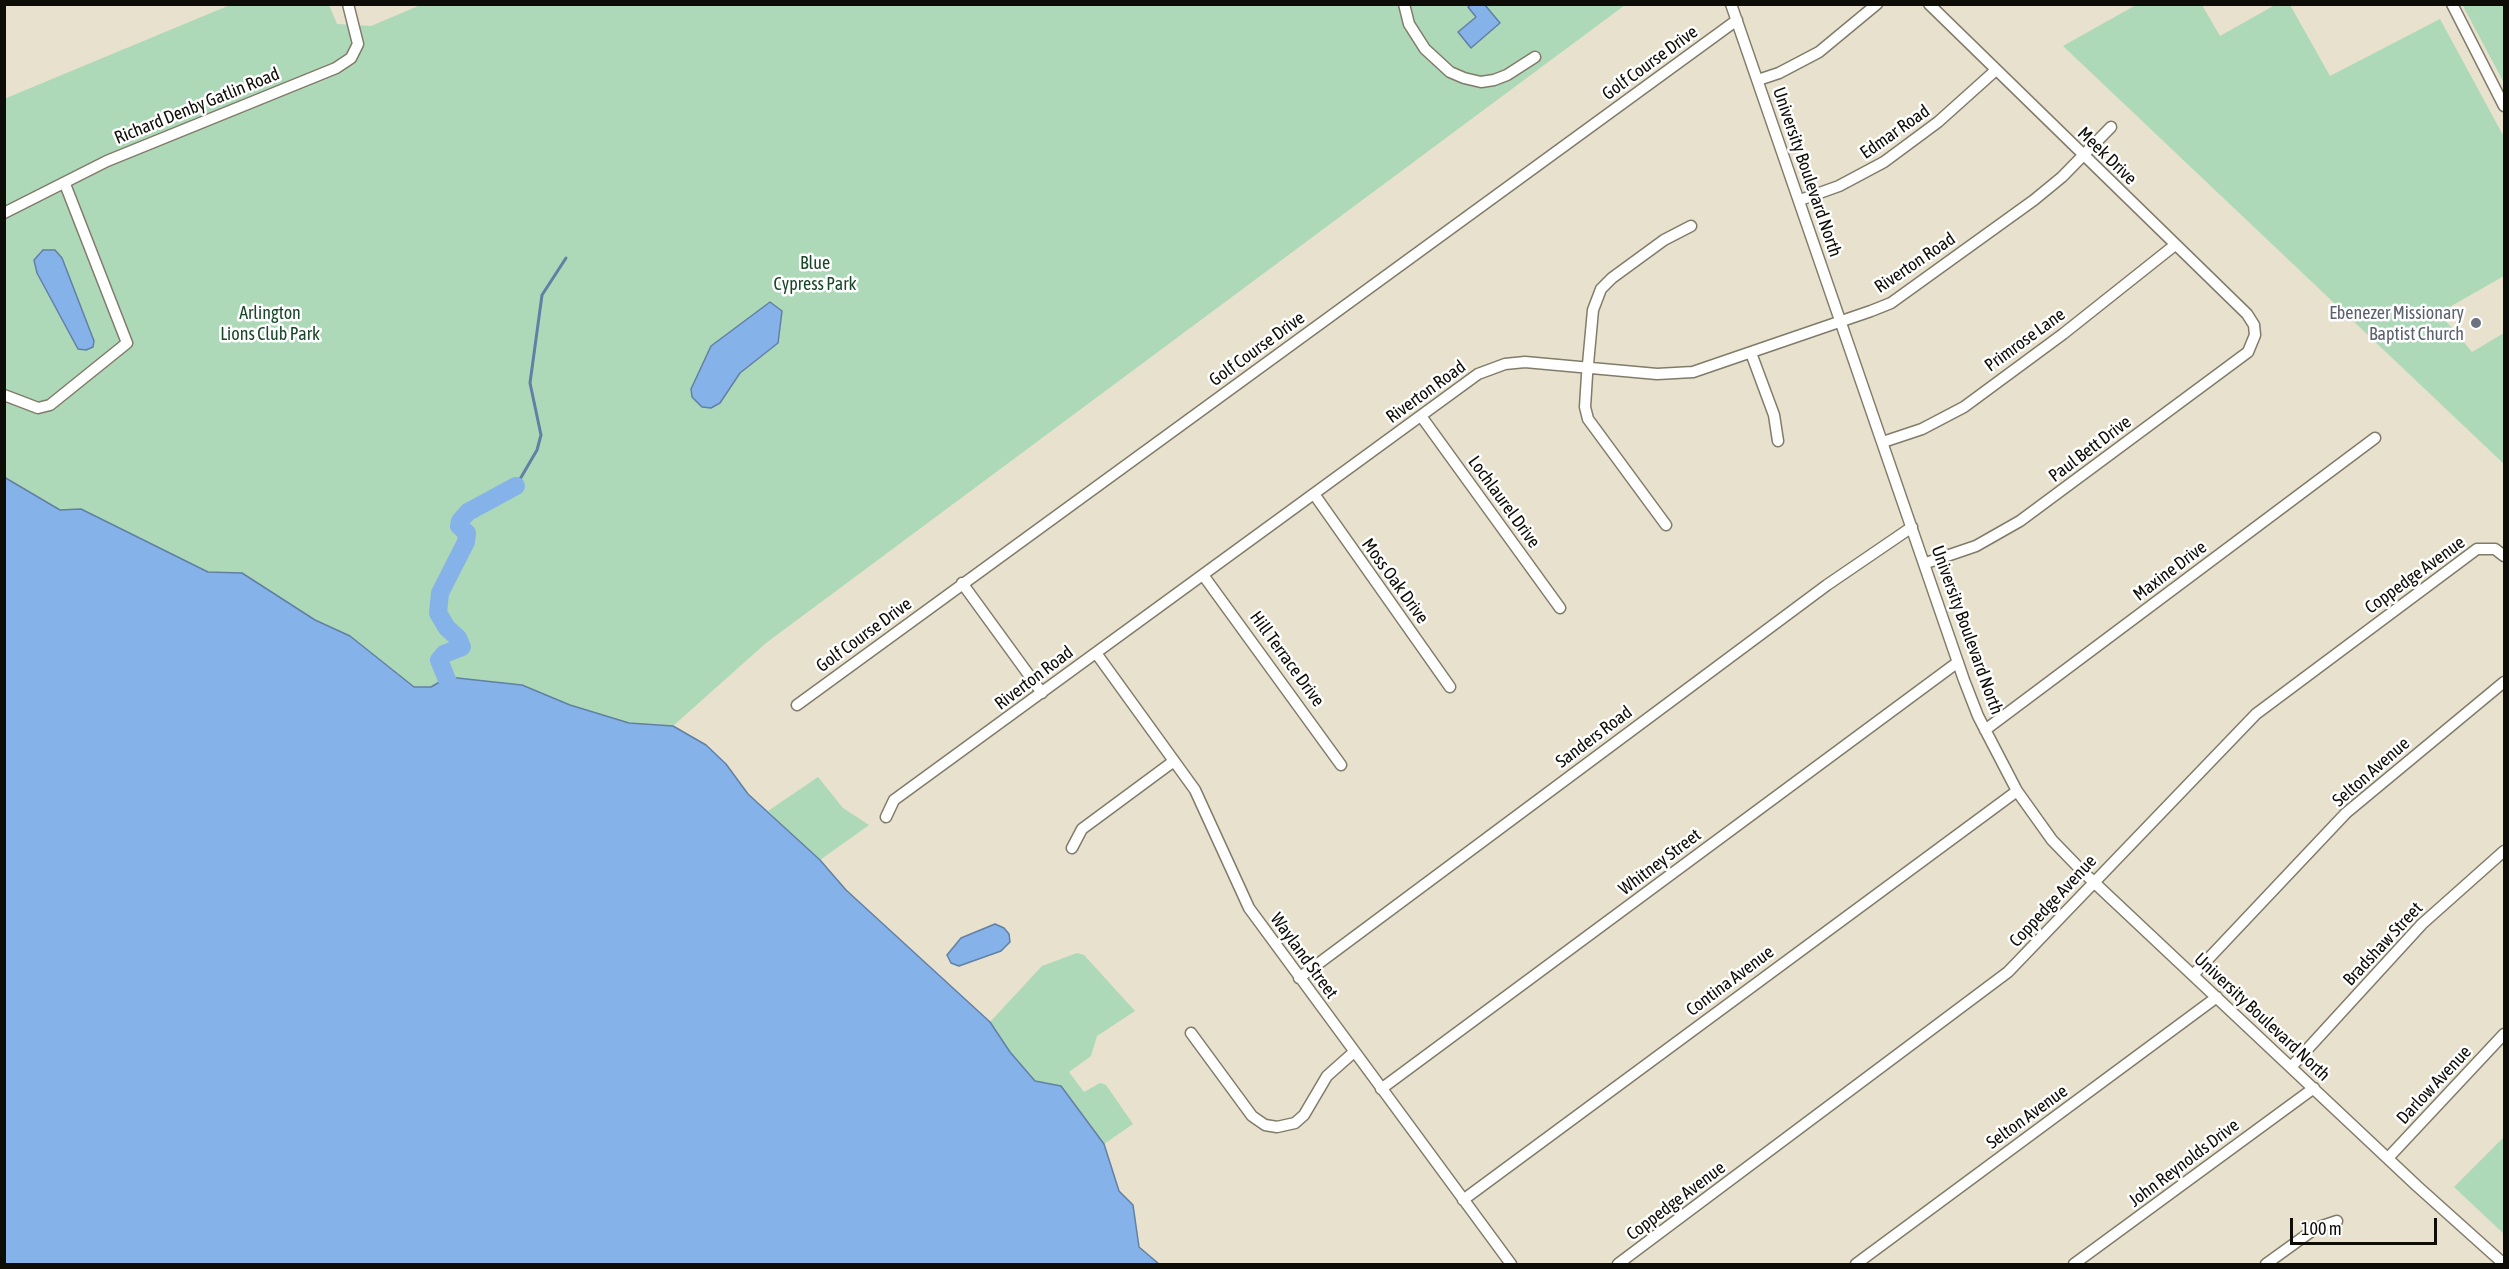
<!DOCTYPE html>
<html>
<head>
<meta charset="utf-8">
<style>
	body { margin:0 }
	#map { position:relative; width:2509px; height:1269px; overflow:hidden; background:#e7e1cd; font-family:"Asap Condensed",sans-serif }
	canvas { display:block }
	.frame { position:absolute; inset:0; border:6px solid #0e0c06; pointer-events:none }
	.scale { position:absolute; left:2290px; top:1218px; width:147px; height:27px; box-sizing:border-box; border:3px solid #0e0c06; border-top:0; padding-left:8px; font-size:18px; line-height:21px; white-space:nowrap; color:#0e0c06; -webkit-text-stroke:4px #fff; paint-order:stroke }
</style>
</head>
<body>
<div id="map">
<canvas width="2509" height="1269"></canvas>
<div class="frame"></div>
<div class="scale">100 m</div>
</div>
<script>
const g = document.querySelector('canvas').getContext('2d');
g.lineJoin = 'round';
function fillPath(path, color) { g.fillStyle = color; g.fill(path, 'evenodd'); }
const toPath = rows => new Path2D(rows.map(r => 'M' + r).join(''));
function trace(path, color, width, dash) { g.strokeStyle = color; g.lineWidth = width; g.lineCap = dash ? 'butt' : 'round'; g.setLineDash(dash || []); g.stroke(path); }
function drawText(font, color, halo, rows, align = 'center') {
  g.font = font + ' "Asap Condensed",sans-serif'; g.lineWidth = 5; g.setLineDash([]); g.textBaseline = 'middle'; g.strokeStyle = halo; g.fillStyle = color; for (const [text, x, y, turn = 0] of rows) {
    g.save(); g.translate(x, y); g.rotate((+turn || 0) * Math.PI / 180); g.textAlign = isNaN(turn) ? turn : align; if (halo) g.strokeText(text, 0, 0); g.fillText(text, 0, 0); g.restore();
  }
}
fillPath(toPath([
	[423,4,1625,5,766,643,673,726,629,723,570,705,522,685,448,677,431,687,414,687,350,636,315,620,242,574,208,572,82,509,60,510,5,477,4,99,230,5,329,5,337,24,371,26],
	[2136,5,2202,5,2220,36,2275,5,2290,5,2330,76,2440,19,2504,137,2504,276,2439,313,2472,352,2504,333,2504,464,2063,46],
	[2466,5,2504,5,2504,83,2463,6],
	[818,777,843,808,869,825,820,860,768,811],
	[1077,953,1084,955,1135,1011,1097,1036,1091,1056,1069,1072,1084,1092,1100,1083,1106,1085,1133,1124,1104,1144,1061,1086,1035,1081,1010,1052,990,1022,1042,966],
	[2504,1137,2504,1234,2454,1187]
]), '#add9b8');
const water = toPath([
	[1471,5,1485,5,1500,23,1471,48,1458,32,1476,17,1468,7,1471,5],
	[43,250,55,250,62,258,94,341,93,347,86,350,78,349,37,273,34,260,43,250],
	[770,302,782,311,778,343,740,373,720,403,711,408,702,407,692,397,691,389,711,346,770,302],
	[4,477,60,510,81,509,208,572,242,573,315,620,350,636,414,687,431,687,448,677,522,685,570,705,629,723,673,726,706,745,726,764,748,794,820,860,846,890,990,1022,1010,1052,1035,1081,1061,1086,1104,1144,1119,1191,1133,1205,1139,1247,1159,1264,5,1264,4,477],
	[995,924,1004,928,1009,934,1010,942,1001,951,959,966,951,963,947,955,961,938,995,924]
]);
fillPath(water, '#85b2e8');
trace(water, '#6180a4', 1.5);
trace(toPath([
	[516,486,537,450,541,435,530,383,542,295,566,258]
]), '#6180a4', 3);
trace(toPath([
	[441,697,450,687,439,660,444,654,462,647,458,638,447,628,438,613,440,593,466,542,467,533,459,526,460,521,468,512,516,486]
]), '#85b2e8', 18);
const minor = toPath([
	[1404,4,1409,24,1425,49,1450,72,1464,78,1481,82,1494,80,1507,75,1535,57],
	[1731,4,1964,680,1978,716,2017,791,2052,840,2082,871,2417,1186,2504,1264],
	[2452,4,2504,106],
	[1758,80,1779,73,1819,52,1877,4],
	[1800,200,1839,186,1884,162,1938,122,1996,70],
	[4,213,107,161,336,68,351,58,358,44,348,4],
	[1751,353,1774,415,1778,441],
	[4,395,38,408,50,405,127,343,65,184],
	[1421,416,1560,608],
	[1883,442,1922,429,1964,407,2063,334,2175,245],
	[1314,494,1450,687],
	[1666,525,1588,419,1585,407,1587,375,1593,310,1601,289,1612,278,1664,240,1691,226],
	[1926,563,1976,546,2020,521,2248,352,2255,335,2254,325,2247,314,1929,4],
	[1203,575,1341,765],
	[962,583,1042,693],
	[1096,653,1195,790,1249,908,1511,1264],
	[797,705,1737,20],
	[1985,730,2375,438],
	[886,817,894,800,1478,374,1505,364,1525,362,1657,374,1693,372,1871,311,1891,303,2034,200,2062,177,2111,127],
	[1072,848,1082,829,1174,761],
	[2193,975,2346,813,2504,682],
	[1299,978,1827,585,1912,527],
	[1191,1033,1252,1116,1265,1125,1277,1127,1295,1123,1304,1115,1327,1076,1354,1052],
	[2292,1066,2422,924,2504,851],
	[1381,1089,1958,662],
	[2388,1158,2504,1034],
	[1463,1200,2017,791],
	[1618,1264,2008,972,2256,714,2477,549,2495,549,2504,556],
	[1856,1264,2217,997],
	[2074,1264,2314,1088],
	[2266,1264,2316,1228,2337,1221]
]);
trace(minor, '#817b69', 13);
trace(minor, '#fff', 10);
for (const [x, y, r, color] of [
	[2476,323,6,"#6b7280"]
]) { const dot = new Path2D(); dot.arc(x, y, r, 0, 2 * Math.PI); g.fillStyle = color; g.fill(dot); trace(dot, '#fff', 2); }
drawText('18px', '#0e0c06', '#fff', [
	["Golf Course Drive",1650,63,-36],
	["Richard Denby Gatlin Road",197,106,-22],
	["Edmar Road",1895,132,-35],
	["Meek Drive",2107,156,44],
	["University Boulevard North",1807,172,71],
	["Riverton Road",1915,263,-34],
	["Primrose Lane",2025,340,-36],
	["Golf Course Drive",1257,349,-36],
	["Riverton Road",1426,392,-36],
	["Paul Bett Drive",2090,449,-37],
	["Lochlaurel Drive",1504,502,54],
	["Maxine Drive",2170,571,-37],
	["Coppedge Avenue",2415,575,-36],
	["Moss Oak Drive",1395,581,54],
	["University Boulevard North",1967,630,70],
	["Golf Course Drive",864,635,-36],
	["Hill Terrace Drive",1287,659,54],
	["Riverton Road",1034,678,-37],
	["Sanders Road",1594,737,-37],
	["Selton Avenue",2371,772,-41],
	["Whitney Street",1660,862,-37],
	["Coppedge Avenue",2053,901,-47],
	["Bradshaw Street",2383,944,-47],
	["Wayland Street",1304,956,54],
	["Contina Avenue",1730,981,-37],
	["University Boulevard North",2262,1017,43],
	["Darlow Avenue",2434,1085,-47],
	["Selton Avenue",2027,1117,-36],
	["John Reynolds Drive",2184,1163,-37],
	["Coppedge Avenue",1676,1201,-37]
]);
drawText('18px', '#184628', '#fff', [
	["Blue",815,263],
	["Cypress Park",815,284],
	["Arlington",270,313],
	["Lions Club Park",270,334]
]);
drawText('18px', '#5b616d', '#fff', [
	["Ebenezer Missionary",2464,313],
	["Baptist Church",2464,334]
], 'right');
</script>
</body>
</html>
